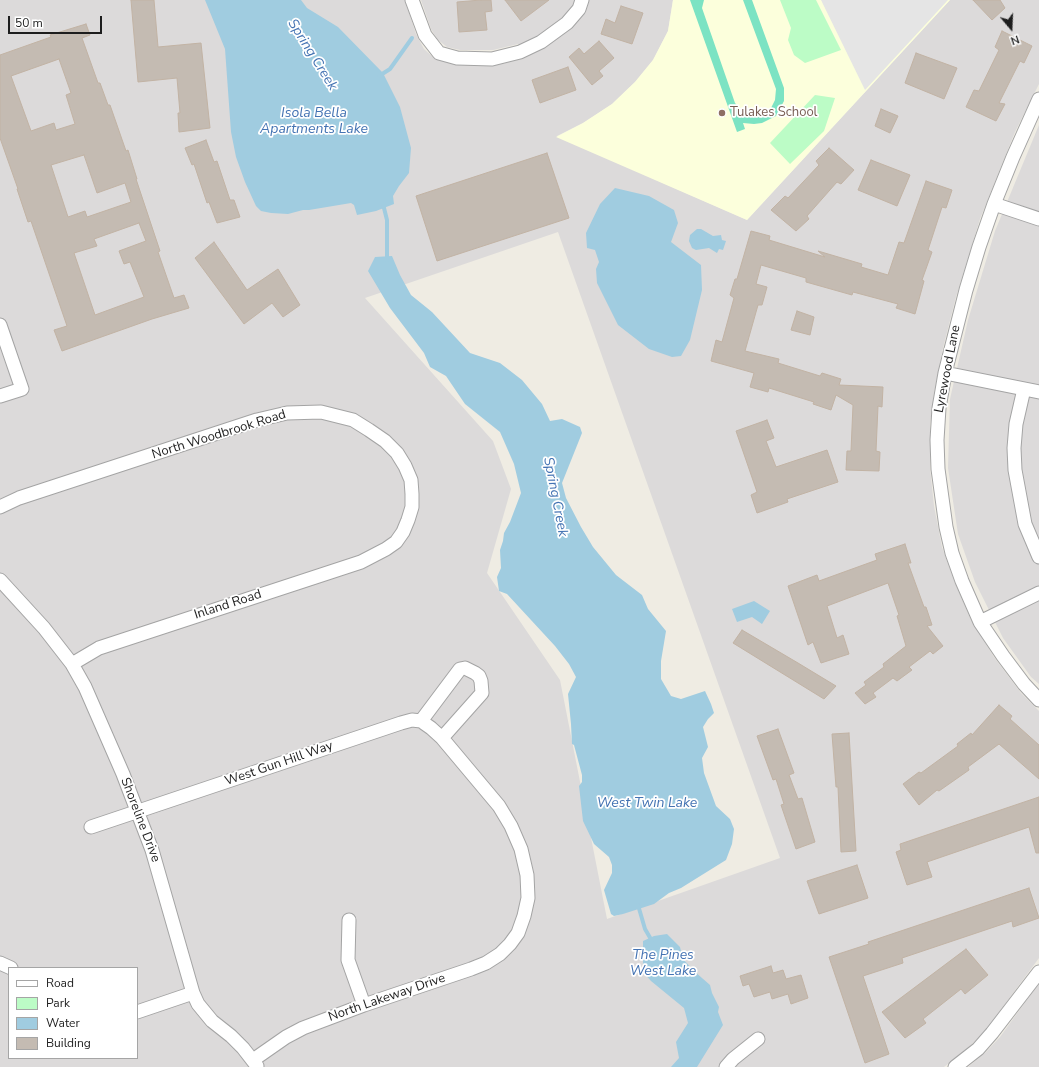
<!DOCTYPE html>
<html>
<head>
<meta charset="utf-8">
<style>
	body { margin:0 }
	#map { position:relative; width:1039px; height:1067px; overflow:hidden; background:#efece3; font-family:"Nunito Sans",sans-serif }
	canvas { display:block }
	.legend { position:absolute; left:8px; top:967px; width:130px; height:92px; box-sizing:border-box; background:#fff; border:1px solid #a5a5a5; margin:0; padding:5px 7px; list-style:none; font-size:12px; color:#1d1d1d }
	.legend li { display:flex; align-items:center; gap:8px; height:20px }
	.legend b { width:20px; border:1px solid #a5a5a5 }
	.north { position:absolute; left:991px; top:8px; width:40px; height:40px; -webkit-text-stroke:3px #fff; paint-order:stroke; rotate:161deg; font-size:11px; font-weight:700; line-height:16px; text-align:center; color:#1d1d1d }
	.north::after { content:''; display:block; margin:auto; width:14px; height:18px; background:#1d1d1d; clip-path:polygon(50% 0,100% 100%,50% 72%,0 100%) }
	.scale { position:absolute; left:8px; top:16px; width:94px; height:18px; box-sizing:border-box; border:2px solid #1d1d1d; border-top:0; padding-left:5px; font-size:12px; line-height:14px; white-space:nowrap; color:#1d1d1d; -webkit-text-stroke:3px #fff; paint-order:stroke }
</style>
</head>
<body>
<div id="map">
<canvas width="1039" height="1067"></canvas>
<ul class="legend">
<li><b style="height:5px;background:#fff"></b>Road</li>
<li><b style="height:11px;background:#bcfcc6"></b>Park</li>
<li><b style="height:11px;background:#a0cce0"></b>Water</li>
<li><b style="height:11px;background:#c4bbb2"></b>Building</li>
</ul>
<div class="north">N</div>
<div class="scale">50 m</div>
</div>
<script>
const g = document.querySelector('canvas').getContext('2d');
g.lineJoin = 'round';
function fillPath(path, color) { g.fillStyle = color; g.fill(path, 'evenodd'); }
const toPath = rows => new Path2D(rows.map(r => 'M' + r).join(''));
function trace(path, color, width, dash) { g.strokeStyle = color; g.lineWidth = width; g.lineCap = dash ? 'butt' : 'round'; g.setLineDash(dash || []); g.stroke(path); }
function drawText(font, color, halo, rows, align = 'center') {
  g.font = font + ' "Nunito Sans",sans-serif'; g.lineWidth = 3.5; g.setLineDash([]); g.textBaseline = 'middle'; g.strokeStyle = halo; g.fillStyle = color; for (const [text, x, y, turn = 0] of rows) {
    g.save(); g.translate(x, y); g.rotate((+turn || 0) * Math.PI / 180); g.textAlign = isNaN(turn) ? turn : align; if (halo) g.strokeText(text, 0, 0); g.fillText(text, 0, 0); g.restore();
  }
}
fillPath(toPath([
	[0,0,405,0,416,34,424,49,434,58,450,63,476,66,502,64,521,59,518,44,493,50,460,50,447,47,437,39,431,29,421,0,673,0,668,31,653,60,635,82,612,104,583,123,557,136,747,220,950,0,1039,0,1039,84,1015,132,980,219,956,297,943,348,934,393,930,425,930,468,934,506,942,547,955,583,971,620,994,657,1021,693,1039,711,1039,958,986,1030,965,1051,944,1067,0,1067],
	[558,232,780,858,607,919,560,680,487,573,511,489,493,441,365,298],
	[9,968,137,968,137,1058,9,1058],
	[1039,125,1039,684,1031,677,1003,638,975,582,958,534,948,468,950,399,968,320,995,231],
	[1039,983,1039,1067,968,1067,986,1052,1000,1037]
]), '#dcdada');
fillPath(toPath([
	[673,0,950,0,747,220,556,137,583,123,612,104,635,82,653,60,668,31]
]), '#fcffdc');
fillPath(toPath([
	[780,0,816,0,841,50,805,63,794,55,788,40,791,28],
	[815,95,835,98,824,131,790,164,770,143]
]), '#bcfcc6');
fillPath(toPath([
	[690,0,704,0,702,8,735,103,741,110,748,114,754,115,765,113,770,110,775,100,776,89,743,0,752,0,784,88,784,101,776,116,762,123,754,124,743,123,745,129,737,132]
]), '#7ce3c3');
fillPath(toPath([
	[821,0,948,0,865,90]
]), '#e5e5e5');
fillPath(toPath([
	[205,0,301,0,307,8,338,27,383,73,400,107,411,148,409,173,399,186,393,196,394,204,376,211,357,215,354,205,351,203,309,210,303,210,288,214,271,213,261,211,256,206,245,182,236,157,231,132,225,49],
	[615,188,649,196,674,210,678,223,671,242,701,265,702,290,690,340,681,356,672,357,649,349,618,325,597,283,596,269,599,262,595,250,587,248,586,233,600,204],
	[697,229,701,229,713,236,721,235,722,240,726,241,723,250,719,249,717,253,709,248,696,250,692,248,689,241,690,235],
	[392,256,400,275,411,295,432,312,470,353,500,363,522,380,542,404,550,421,562,419,580,427,582,433,562,483,566,498,581,527,593,547,616,575,642,595,648,609,666,631,661,661,661,679,671,696,681,699,705,691,711,704,714,713,708,719,703,727,708,747,702,758,704,773,716,806,730,819,734,829,732,844,726,860,681,888,669,893,654,904,623,914,614,916,611,914,604,890,612,873,612,865,609,857,594,844,583,821,579,786,582,782,582,775,574,745,572,744,571,724,568,694,576,677,569,664,555,646,507,594,499,591,497,577,501,568,500,550,503,541,504,533,510,522,521,493,514,464,500,432,465,404,446,376,430,367,424,353,390,308,368,271,375,257],
	[754,601,770,611,762,624,752,617,737,622,732,609],
	[667,934,680,947,683,959,694,971,710,985,712,993,719,1007,718,1012,723,1025,697,1067,671,1067,679,1058,676,1042,688,1023,684,1008,651,981,643,972,643,941,654,936]
]), '#a0cce0');
trace(toPath([
	[379,76,390,69,412,38],
	[383,204,387,220,387,261],
	[638,905,645,929,652,941]
]), '#a0cce0', 4);
const building = toPath([
	[131,0,154,0,158,47,201,43,210,128,179,132,178,113,180,113,177,78,138,82,131,0],
	[481,0,491,0,492,11,485,12,487,30,459,32,457,2,481,0],
	[505,0,549,0,521,21,505,0],
	[973,0,1000,0,1005,8,992,20,973,0],
	[621,6,643,13,632,44,601,34,606,19,615,23,621,6],
	[86,24,90,35,82,38,98,83,100,83,108,105,110,105,126,151,128,150,137,179,136,179,160,251,158,252,174,298,184,295,189,308,152,319,62,351,54,330,67,326,31,221,28,222,17,189,18,189,0,138,0,55,51,37,50,35,86,24],
	[59,59,71,93,66,95,75,124,56,130,54,123,31,131,11,76,59,59],
	[84,155,97,193,125,183,131,202,87,217,85,211,68,217,51,165,84,155],
	[139,223,146,241,119,251,124,264,130,262,144,297,95,315,74,253,97,246,94,239,139,223],
	[1002,31,1032,46,1024,63,1020,61,999,103,1005,104,996,121,966,107,974,90,979,91,999,50,995,47,1002,31],
	[599,41,614,58,599,71,603,76,592,85,569,57,579,48,584,54,599,41],
	[916,53,957,68,944,99,905,83,916,53],
	[568,67,576,90,540,103,532,80,568,67],
	[881,109,898,116,890,133,875,126,881,109],
	[206,140,214,162,217,161,230,200,234,200,240,217,217,223,209,202,207,203,194,164,192,165,185,148,206,140],
	[829,148,854,170,841,184,837,182,807,216,809,219,796,231,771,210,785,196,788,198,819,165,816,161,829,148],
	[547,153,569,218,437,261,416,196,547,153],
	[871,160,910,175,897,206,858,190,871,160],
	[926,181,952,190,946,208,942,207,928,250,932,252,922,280,924,281,915,314,896,308,898,304,853,292,852,295,806,282,806,278,761,265,756,284,767,287,762,305,758,305,745,351,779,359,778,363,820,376,822,373,841,379,839,385,883,387,882,407,878,406,876,451,880,452,879,471,846,470,847,451,851,451,853,405,836,395,831,410,813,404,814,402,769,388,768,392,750,387,754,373,711,361,716,340,722,342,734,298,730,295,735,279,737,279,751,231,770,236,769,240,825,257,818,251,862,264,861,267,888,275,899,242,904,243,926,181],
	[214,242,247,290,278,269,300,305,283,317,272,303,244,324,195,258,214,242],
	[797,311,814,317,810,335,791,330,797,311],
	[767,420,774,438,766,441,776,467,827,450,838,482,787,499,788,502,757,513,751,495,757,492,736,431,767,420],
	[905,544,911,563,908,563,924,607,926,607,932,625,927,626,943,646,933,654,930,651,909,667,912,670,897,681,893,678,873,693,876,697,865,704,855,693,866,685,864,682,884,667,883,664,906,646,897,616,899,615,888,583,827,606,837,638,843,635,849,654,821,663,813,642,808,645,788,586,817,575,819,581,877,560,875,554,905,544],
	[742,630,798,663,836,686,824,699,733,643,742,630],
	[999,705,1012,716,1010,719,1039,745,1039,779,999,744,968,767,969,770,939,791,937,790,919,805,903,784,919,772,921,773,958,746,957,744,971,733,972,735,999,705],
	[778,729,794,773,789,775,798,799,802,798,815,842,796,849,781,805,784,804,776,779,773,780,757,736,778,729],
	[849,733,856,851,841,852,838,787,836,787,832,734,849,733],
	[1039,797,1039,853,1036,853,1029,827,927,862,932,877,907,885,896,852,901,850,900,844,1039,797],
	[857,865,868,898,819,914,807,881,857,865],
	[1029,888,1039,918,1013,927,1012,921,902,958,903,963,863,976,889,1054,865,1063,829,957,869,944,868,942,1029,888],
	[966,949,988,975,965,994,961,989,923,1019,926,1023,905,1038,882,1012,966,949],
	[771,966,773,973,783,970,786,979,801,975,808,998,791,1004,788,994,772,999,770,992,754,997,749,984,743,986,740,976,771,966]
]);
fillPath(building, '#c4bbb2');
trace(building, '#c2b3a4', 1);
const minor = toPath([
	[412,0,425,35,439,53,457,58,492,59,520,52,541,42,567,23,579,9,582,0],
	[1039,99,1013,157,994,204,979,247,966,290,945,373,939,408,937,440,938,469,946,527,952,553,962,581,980,622,1003,656,1024,684,1039,700],
	[994,204,1039,219],
	[0,325,22,389,0,396],
	[945,373,1039,392],
	[1024,389,1016,424,1014,448,1015,470,1025,524,1039,557],
	[0,507,19,498,257,420,287,413,321,412,353,420,369,430,385,441,397,453,405,466,411,480,412,494,412,507,408,520,403,532,396,542,386,549,361,562,99,648,72,664],
	[0,580,44,628,72,664,85,687,123,774,152,850,193,993,198,1004,212,1021,231,1036,243,1048,257,1066],
	[980,622,1039,593],
	[421,721,460,669,465,668,475,673,479,676,481,681,482,693,442,738],
	[91,827,401,723,412,720,421,721,431,728,442,738,499,806,511,826,521,849,527,875,528,898,524,916,518,933,510,944,500,954,486,963,471,969,364,1005,303,1028,286,1037,253,1060],
	[349,920,348,960,364,1005],
	[0,963,11,968],
	[137,1012,193,993],
	[726,1067,733,1059,758,1039],
	[955,1067,978,1049,992,1033,1039,972]
]);
trace(minor, '#a4a4a4', 15);
trace(minor, '#fff', 13);
for (const [x, y, r, color] of [
	[722,113,4,"#8d6e63"]
]) { const dot = new Path2D(); dot.arc(x, y, r, 0, 2 * Math.PI); g.fillStyle = color; g.fill(dot); trace(dot, '#fff', 1.5); }
drawText('13px', '#785e54', '#fff', [
	["Tulakes School",730,113]
], 'left');
drawText('13px', '#1d1d1d', '#fff', [
	["Lyrewood Lane",948,369,-79],
	["North Woodbrook Road",219,435,-17],
	["Inland Road",228,605,-18],
	["West Gun Hill Way",279,764,-19],
	["Shoreline Drive",140,820,69],
	["North Lakeway Drive",387,998,-19]
]);
drawText('italic 14px', '#4473b3', '#fff', [
	["Spring Creek",312,55,58],
	["Isola Bella",314,114],
	["Apartments Lake",314,130],
	["Spring Creek",555,497,79],
	["West Twin Lake",647,804],
	["The Pines",663,956],
	["West Lake",663,972]
]);
</script>
</body>
</html>
